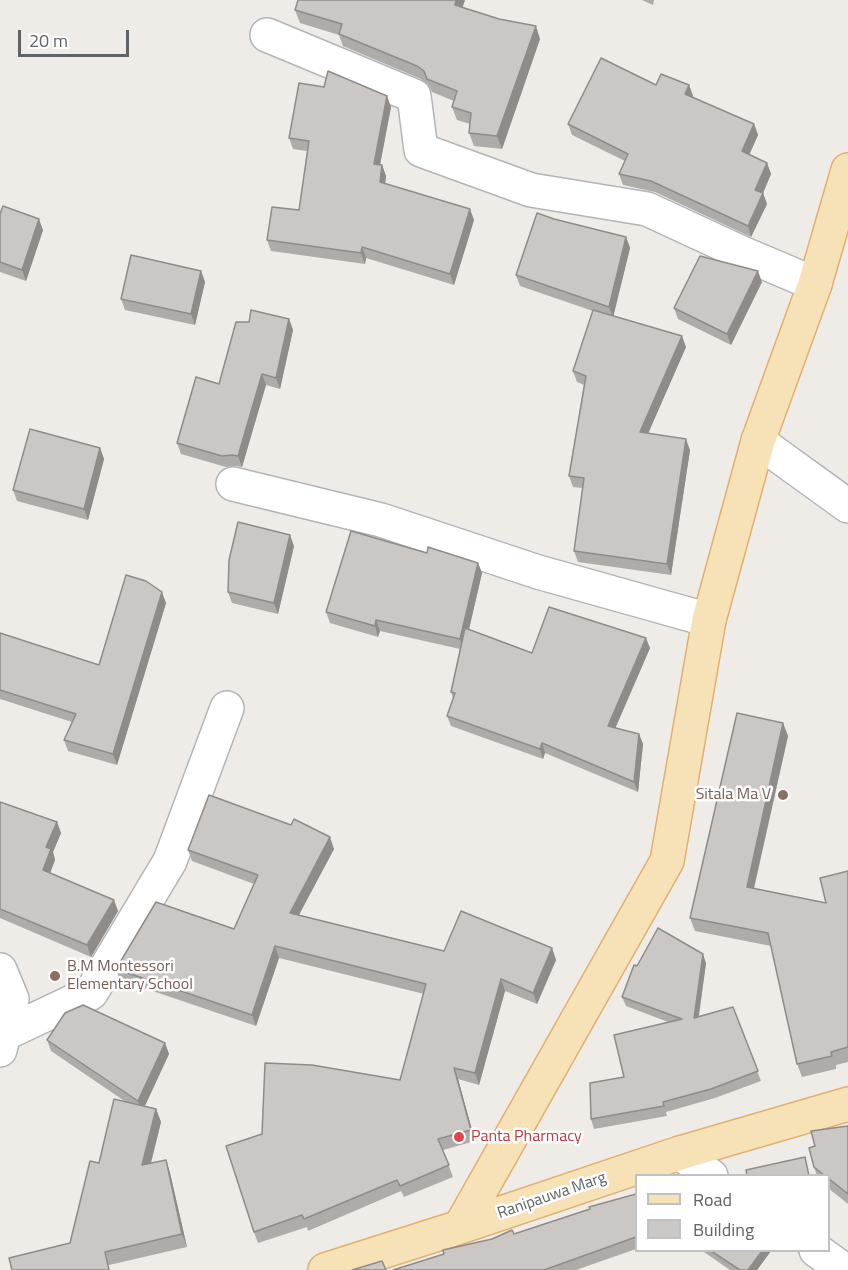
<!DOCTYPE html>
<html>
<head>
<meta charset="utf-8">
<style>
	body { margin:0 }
	#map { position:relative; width:848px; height:1270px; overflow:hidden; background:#efece8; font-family:"Titillium Web",sans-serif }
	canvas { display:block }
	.legend { position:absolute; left:635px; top:1174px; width:195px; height:78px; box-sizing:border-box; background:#fff; border:2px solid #bfc1c2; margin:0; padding:8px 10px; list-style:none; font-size:18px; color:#5f6366 }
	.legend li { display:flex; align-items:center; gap:12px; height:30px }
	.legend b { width:30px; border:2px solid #bfc1c2 }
	.scale { position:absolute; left:18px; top:30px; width:111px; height:27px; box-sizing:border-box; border:3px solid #5f6366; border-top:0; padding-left:8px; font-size:18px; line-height:21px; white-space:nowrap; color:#5f6366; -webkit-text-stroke:4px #fff; paint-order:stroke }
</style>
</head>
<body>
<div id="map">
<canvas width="848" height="1270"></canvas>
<ul class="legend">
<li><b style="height:8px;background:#f6e2b6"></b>Road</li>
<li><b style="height:16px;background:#cbc7c4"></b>Building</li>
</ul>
<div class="scale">20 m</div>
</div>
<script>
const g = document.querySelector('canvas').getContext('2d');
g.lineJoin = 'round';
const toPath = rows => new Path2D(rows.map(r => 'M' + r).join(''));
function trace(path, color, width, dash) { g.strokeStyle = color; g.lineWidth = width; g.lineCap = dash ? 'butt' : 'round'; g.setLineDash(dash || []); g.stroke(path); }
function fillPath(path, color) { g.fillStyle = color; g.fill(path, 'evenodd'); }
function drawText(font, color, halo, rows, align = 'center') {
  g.font = font + ' "Titillium Web",sans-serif'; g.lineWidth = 5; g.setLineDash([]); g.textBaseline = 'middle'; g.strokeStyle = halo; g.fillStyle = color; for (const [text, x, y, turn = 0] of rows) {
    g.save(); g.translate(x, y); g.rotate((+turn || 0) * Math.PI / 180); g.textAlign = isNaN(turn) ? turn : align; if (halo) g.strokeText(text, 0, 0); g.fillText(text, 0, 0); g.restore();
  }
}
const minor = toPath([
	[267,35,414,96,421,150,531,190,647,209,742,253,815,284],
	[758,441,848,506],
	[233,484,381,520,538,572,709,620],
	[0,970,12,999,0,1050],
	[4,1034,91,993,170,861,227,708],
	[680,1153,711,1176],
	[816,1250,844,1270]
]);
const major = toPath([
	[460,1227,667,861,709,620,758,441,815,284,848,170],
	[325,1270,460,1227,680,1153,848,1104]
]);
trace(minor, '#b2b5b8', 36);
trace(major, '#e1b06f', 36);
trace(minor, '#fff', 33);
trace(major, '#f6e2b6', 33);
fillPath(toPath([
	[465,0,462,8,540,39,502,149,474,146,469,133,470,124,457,120,452,107,454,101,432,92,428,84,421,79,343,46,339,35,300,23,295,10],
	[642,0,654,0,653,5],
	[656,85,689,85,693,96,692,98,754,124,758,135,749,155,767,163,771,174,763,193,767,204,751,237,655,192,623,185,619,174,625,161,572,135,568,124],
	[391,107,380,165,382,165,386,176,385,183,474,220,454,285,366,258,365,264,271,251,267,240,299,210,307,151,293,149,289,138],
	[0,214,43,230,26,281,0,272],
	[626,237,630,248,613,316,686,347,648,433,690,450,671,575,578,562,574,551,583,488,573,487,569,476,584,385,577,382,573,371,593,311,520,286,516,275],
	[201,271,205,282,195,325,125,310,121,299],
	[762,282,731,345,678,319,674,308],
	[289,319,293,330,280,389,266,385,242,467,237,466,226,467,181,454,177,443,219,384,249,322],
	[100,448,104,459,88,520,17,501,13,490],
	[294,546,278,614,232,603,228,592],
	[427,553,478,563,482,573,469,630,532,653,650,648,615,728,639,734,643,744,638,792,545,753,543,759,451,726,447,716,453,698,451,692,460,649,380,631,378,637,330,623,326,612],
	[166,603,117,765,68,751,64,740,72,722,0,699,0,633,99,665],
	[783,723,788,736,754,889,826,903,848,871,848,1062,836,1065,836,1069,802,1077,797,1064,771,946,695,931,690,918],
	[0,802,57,822,61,833,53,852,55,860,50,873,118,911,91,957,0,918],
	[334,849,299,915,444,951,552,948,556,960,537,1004,505,991,479,1085,458,1079,475,1141,443,1150,453,1177,404,1197,401,1191,308,1231,307,1227,258,1243,254,1232,262,1134,400,1080,424,994,279,958,256,1026,120,980,116,969,234,929,254,884,192,861,188,850],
	[706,963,699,1016,733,1007,761,1081,715,1098,666,1112,667,1116,594,1129,591,1119,668,1022,626,1006,622,997,637,966],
	[47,1040,165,1043,169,1054,145,1106,156,1109,161,1122,151,1163,166,1160,170,1173,187,1247,109,1265,70,1243,99,1163,126,1102,51,1051],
	[848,1126,848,1204,828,1188,828,1176,817,1176,814,1167,815,1146],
	[636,1194,636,1249,576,1270,393,1270,514,1234],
	[703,1251,771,1251,757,1270,730,1270,704,1252]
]), '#afaba9');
fillPath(toPath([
	[456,0,465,0,459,18,455,5],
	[536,26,540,39,502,149,497,136],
	[689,85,693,96,689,105,685,94],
	[387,96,391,107,378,175,374,164],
	[754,124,758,135,746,162,742,151],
	[767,163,771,174,763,193,767,204,751,237,748,226,755,190],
	[382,165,386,176,384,193,380,182],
	[470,209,474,220,454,285,450,274],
	[39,219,43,230,26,281,22,270],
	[626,237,630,248,613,318,609,307],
	[362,247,366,258,365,264,361,253],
	[201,271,205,282,195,325,191,314],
	[758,271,762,282,731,345,727,334],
	[289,319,293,330,280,389,276,378],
	[682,336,686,347,644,443,640,432],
	[262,374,266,385,242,467,238,456],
	[686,439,690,450,671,575,667,564],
	[100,448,104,459,88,520,84,509],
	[290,535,294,546,278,614,274,603],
	[478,563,482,573,464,650,460,639],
	[162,592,166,603,117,765,113,754],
	[376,620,380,631,378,637,375,626],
	[646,638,650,648,612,736,608,726],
	[783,723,788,736,751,900,747,887],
	[639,734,643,744,638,792,634,782],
	[542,743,545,753,543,759,540,749],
	[57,822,61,833,53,852,55,860,47,881,43,870,46,847],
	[330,837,334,849,294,924,290,913],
	[114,900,118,911,91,957,87,945],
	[275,946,279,958,256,1026,252,1015],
	[552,948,556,960,537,1004,533,993],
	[703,954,706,963,697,1027,694,1018],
	[501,979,505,991,479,1085,475,1073],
	[165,1043,169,1054,142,1112,138,1101],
	[454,1068,458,1079,475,1141,471,1130],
	[156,1109,161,1122,147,1178,142,1165],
	[166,1160,170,1173,187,1247,182,1234],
	[762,1251,771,1251,757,1270,748,1270]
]), '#8e8b89');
const building = toPath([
	[298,0,456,0,455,5,499,19,536,26,497,136,469,133,471,113,452,107,457,91,427,79,424,71,417,66,339,34,342,24,295,10,298,0],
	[601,58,656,85,661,74,689,85,685,94,754,124,742,151,767,163,755,190,763,193,748,226,651,181,619,174,628,154,568,124,601,58],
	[328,71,387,96,374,164,382,165,380,182,470,209,450,274,362,247,361,253,267,240,272,207,299,210,309,141,289,138,299,83,324,87,328,71],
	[3,206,39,219,22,270,0,262,0,214,3,206],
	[537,213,554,219,626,237,609,307,516,275,537,213],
	[131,255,201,271,191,314,121,299,131,255],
	[700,256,758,271,727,334,674,308,700,256],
	[251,310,289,319,276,378,262,374,238,456,233,455,222,456,177,443,196,377,219,384,236,322,249,322,251,310],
	[593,310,682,336,640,432,686,439,667,564,574,551,584,478,569,476,586,376,573,371,593,310],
	[30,429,100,448,84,509,13,490,30,429],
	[238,522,290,535,274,603,228,592,229,560,238,522],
	[351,531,427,553,428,547,478,563,460,639,376,620,375,626,326,612,351,531],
	[126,575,146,581,162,592,113,754,64,740,76,714,0,690,0,633,99,665,126,575],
	[549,607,646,638,608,726,639,734,634,782,542,743,540,749,447,716,455,693,451,692,465,628,532,653,549,607],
	[737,713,783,723,747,887,826,903,820,878,848,871,848,1047,831,1052,832,1056,797,1064,768,933,690,918,737,713],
	[209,795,291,825,294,819,330,837,290,913,444,951,461,911,552,948,533,993,501,979,475,1073,454,1068,471,1130,438,1139,449,1165,400,1186,397,1180,304,1219,302,1215,254,1232,226,1146,262,1134,265,1063,312,1065,400,1080,426,984,275,946,252,1015,116,969,156,902,234,929,258,875,188,850,209,795],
	[0,802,57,822,46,847,51,849,43,870,114,900,87,945,0,909,0,802],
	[658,928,703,954,694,1018,733,1007,758,1071,711,1089,663,1102,664,1106,591,1119,590,1083,624,1077,614,1035,682,1019,622,997,634,965,637,966,658,928],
	[83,1005,165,1043,138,1101,47,1040,65,1013,83,1005],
	[114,1099,156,1109,142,1165,166,1160,182,1234,105,1252,109,1270,12,1270,9,1258,70,1243,90,1161,99,1163,114,1099],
	[848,1126,848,1194,828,1178,828,1176,825,1176,814,1167,809,1148,815,1146,811,1131,848,1126],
	[805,1157,809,1176,747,1176,746,1170,805,1157],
	[636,1194,636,1237,544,1270,393,1270,444,1254,443,1250,492,1239,512,1230,514,1234,590,1209,589,1207,636,1194],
	[711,1251,762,1251,748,1270,740,1270,711,1251],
	[382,1261,386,1270,352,1270,382,1261]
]);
fillPath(building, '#cbc7c4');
trace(building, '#8e8b89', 1.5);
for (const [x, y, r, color] of [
	[783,795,6,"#8d6e63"],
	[55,976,6,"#8d6e63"],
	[459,1137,6,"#e0444e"]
]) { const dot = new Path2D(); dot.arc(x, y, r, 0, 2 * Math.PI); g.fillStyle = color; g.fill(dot); trace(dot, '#fff', 2); }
drawText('16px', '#785e54', '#fff', [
	["Sitala Ma V",771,795],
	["B.M Montessori",67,967,"left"],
	["Elementary School",67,985,"left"]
], 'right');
drawText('16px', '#be3a42', '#fff', [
	["Panta Pharmacy",471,1137]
], 'left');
drawText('16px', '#5f6366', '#fff', [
	["Ranipauwa Marg",552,1196,-19]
]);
</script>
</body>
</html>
